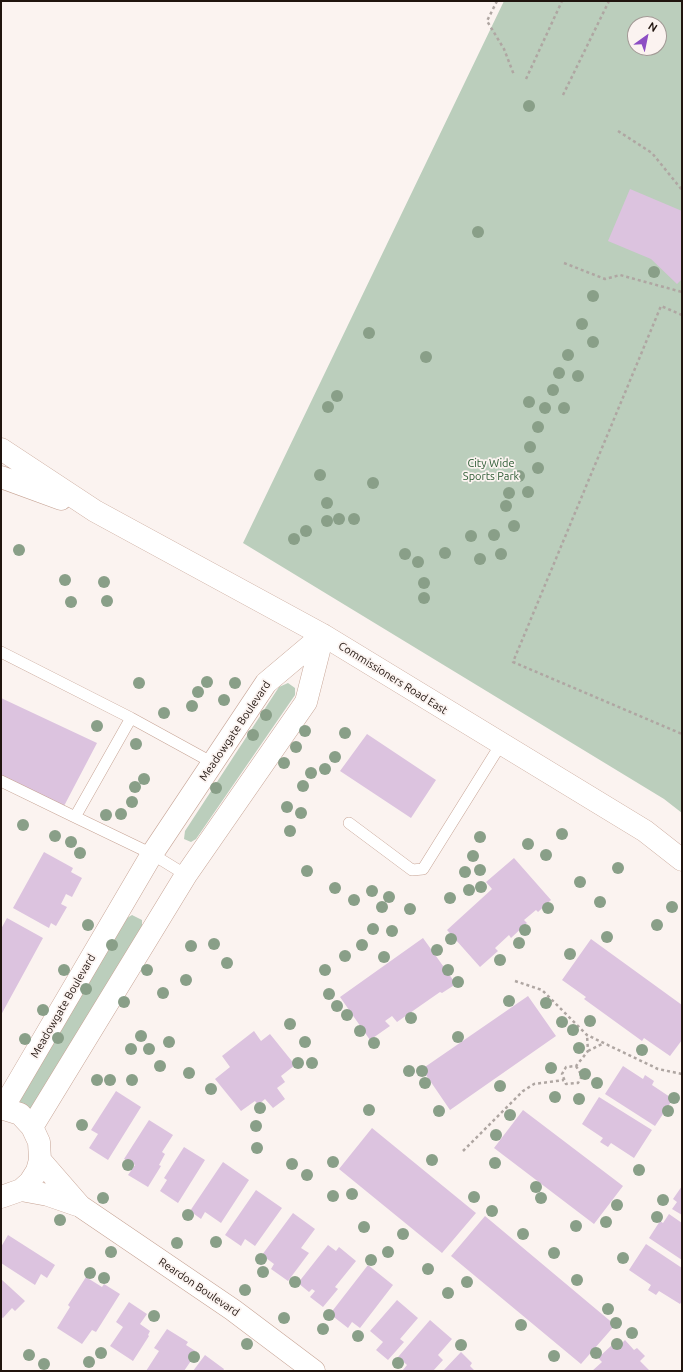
<!DOCTYPE html>
<html>
<head>
<meta charset="utf-8">
<style>
	body { margin:0 }
	#map { position:relative; width:683px; height:1372px; overflow:hidden; background:#fbf3f0; font-family:Ubuntu,sans-serif }
	canvas { display:block }
	.frame { position:absolute; inset:0; border:2px solid #20140e; pointer-events:none }
	.north { position:absolute; left:627px; top:16px; width:40px; height:40px; box-sizing:border-box; background:#fbf3f0; border:1px solid #a39a96; border-radius:50%; rotate:33deg; font-size:11px; font-weight:700; line-height:16px; text-align:center; color:#20140e }
	.north::after { content:''; display:block; margin:auto; width:14px; height:18px; background:#8d4ec4; clip-path:polygon(50% 0,100% 100%,50% 72%,0 100%) }
</style>
</head>
<body>
<div id="map">
<canvas width="683" height="1372"></canvas>
<div class="frame"></div>
<div class="north">N</div>
</div>
<script>
const g = document.querySelector('canvas').getContext('2d');
g.lineJoin = 'round';
function fillPath(path, color) { g.fillStyle = color; g.fill(path, 'evenodd'); }
const toPath = rows => new Path2D(rows.map(r => 'M' + r).join(''));
function trace(path, color, width, dash) { g.strokeStyle = color; g.lineWidth = width; g.lineCap = dash ? 'butt' : 'round'; g.setLineDash(dash || []); g.stroke(path); }
function drawText(font, color, halo, rows, align = 'center') {
  g.font = font + ' Ubuntu,sans-serif'; g.lineWidth = 3.5; g.setLineDash([]); g.textBaseline = 'middle'; g.strokeStyle = halo; g.fillStyle = color; for (const [text, x, y, turn = 0] of rows) {
    g.save(); g.translate(x, y); g.rotate((+turn || 0) * Math.PI / 180); g.textAlign = isNaN(turn) ? turn : align; if (halo) g.strokeText(text, 0, 0); g.fillText(text, 0, 0); g.restore();
  }
}
fillPath(toPath([
	[504,1,682,1,682,813,664,799,243,543],
	[635,24,659,24,659,48,635,48],
	[288,683,295,688,295,695,196,839,191,842,184,839,185,831,279,687],
	[132,915,142,920,142,927,31,1112,21,1103,14,1101,127,918]
]), '#bbcebc');
fillPath(toPath([
	[630,189,682,211,682,279,677,284,651,259,608,241],
	[1,698,97,743,64,806,1,775],
	[367,734,436,780,411,818,340,771],
	[44,852,73,868,71,872,82,878,72,897,66,894,61,904,67,907,56,926,51,923,49,928,13,908],
	[514,858,551,900,538,912,536,910,524,920,527,923,511,938,509,935,495,948,498,951,480,967,447,930,492,889,486,882],
	[7,918,43,938,1,1015,1,929],
	[423,938,456,984,442,993,440,992,397,1022,392,1016,385,1021,390,1026,370,1040,340,997],
	[591,939,682,1005,682,1040,670,1056,644,1038,642,1041,584,999,586,997,562,980],
	[528,996,556,1036,450,1110,422,1069],
	[254,1031,261,1041,270,1034,295,1065,281,1076,285,1082,277,1088,285,1099,273,1108,265,1099,258,1105,255,1101,241,1111,215,1079,230,1067,222,1056],
	[623,1066,643,1079,645,1075,654,1081,652,1085,673,1099,655,1126,605,1094],
	[116,1091,141,1107,108,1160,89,1148,98,1134,91,1130],
	[599,1097,652,1130,634,1158,611,1143,608,1147,600,1142,603,1138,582,1124],
	[523,1110,623,1186,594,1224,494,1148],
	[149,1120,173,1135,162,1152,165,1154,159,1165,161,1166,148,1187,128,1175,135,1165,124,1159],
	[372,1128,476,1213,442,1253,339,1169],
	[184,1147,205,1160,178,1203,160,1191,167,1180,164,1178],
	[223,1162,249,1180,221,1223,205,1212,201,1219,190,1211],
	[682,1186,682,1215,672,1209,677,1202,673,1199],
	[256,1190,282,1208,255,1246,245,1239,241,1246,225,1235],
	[293,1213,315,1229,301,1248,309,1253,288,1281,271,1269,274,1264,262,1255],
	[669,1214,682,1223,682,1260,649,1238,660,1221,663,1223],
	[485,1216,615,1325,581,1364,451,1256],
	[8,1235,55,1265,47,1278,41,1274,35,1285,1,1263,1,1247],
	[646,1244,682,1268,682,1301,680,1304,659,1291,656,1295,648,1290,651,1285,629,1270],
	[328,1245,336,1251,339,1247,356,1261,335,1287,338,1289,323,1307,310,1297,315,1291,312,1289,309,1292,298,1283],
	[368,1265,393,1285,360,1328,352,1322,348,1328,330,1314],
	[86,1277,102,1287,104,1284,120,1294,96,1332,92,1330,82,1344,57,1328,70,1307,68,1305],
	[1,1279,25,1301,15,1311,12,1308,3,1318,1,1317],
	[397,1300,418,1318,400,1339,404,1342,388,1360,376,1350,383,1342,370,1331],
	[129,1302,147,1314,140,1324,150,1331,148,1335,149,1336,133,1361,110,1346,123,1327,116,1322],
	[430,1320,452,1339,438,1355,443,1360,433,1371,402,1371,407,1365,398,1357],
	[167,1329,188,1342,186,1345,197,1352,184,1371,146,1371,159,1351,154,1348],
	[625,1340,634,1350,637,1348,645,1356,640,1361,650,1371,592,1371,602,1362,598,1358,612,1345,616,1349],
	[461,1352,472,1363,470,1366,475,1371,443,1371],
	[205,1355,224,1369,223,1371,193,1371]
]), '#dcc3df');
const lane = toPath([
	[1,652,131,718,213,763],
	[131,718,75,817,152,854,186,875],
	[1,781,75,817],
	[349,823,412,870,423,869,501,744]
]);
const secondary = toPath([
	[1,449,95,511,323,635,645,831,682,860],
	[1,477,61,499],
	[1,1108,20,1114,32,1127,39,1142,40,1160,37,1171,30,1182,21,1190,1,1197],
	[3,1108,152,854,266,683,323,635],
	[32,1127,186,875,306,702,323,635],
	[40,1160,80,1206,233,1310,314,1371],
	[21,1190,48,1195,77,1205]
]);
trace(lane, '#c6a394', 12);
trace(secondary, '#c6a394', 23);
trace(toPath([
	[497,1,487,21,504,49,514,75],
	[526,79,562,1],
	[563,95,609,1],
	[618,131,652,153,682,190],
	[564,263,605,279,620,275,682,292],
	[682,315,661,306,513,662,682,734],
	[515,981,542,990,587,1035,658,1069,682,1074],
	[588,1051,604,1043],
	[576,1066,582,1076,578,1083,566,1084,562,1074,566,1067,576,1066,588,1051,587,1035],
	[463,1151,523,1091,534,1084,564,1080]
]), '#afa6a2', 2.5, [3, 3]);
trace(lane, '#fff', 11);
trace(secondary, '#fff', 22);
g.fillStyle = '#899f88';
for (const [x, y] of [
	[529,106],
	[478,232],
	[654,272],
	[593,296],
	[582,324],
	[369,333],
	[593,342],
	[568,355],
	[426,357],
	[559,373],
	[578,376],
	[553,390],
	[337,396],
	[529,402],
	[328,407],
	[545,408],
	[564,408],
	[538,427],
	[530,447],
	[538,468],
	[320,475],
	[519,476],
	[373,483],
	[528,492],
	[509,493],
	[327,503],
	[506,506],
	[339,519],
	[354,519],
	[327,521],
	[514,526],
	[306,531],
	[494,535],
	[471,536],
	[294,539],
	[19,550],
	[445,553],
	[405,554],
	[501,554],
	[480,559],
	[418,562],
	[65,580],
	[104,582],
	[424,583],
	[424,598],
	[107,601],
	[71,602],
	[207,682],
	[139,683],
	[235,683],
	[198,692],
	[224,700],
	[192,706],
	[164,713],
	[266,715],
	[97,726],
	[305,731],
	[345,733],
	[253,735],
	[136,744],
	[296,747],
	[335,757],
	[284,763],
	[325,769],
	[311,773],
	[144,779],
	[303,786],
	[135,787],
	[216,788],
	[132,802],
	[287,807],
	[301,813],
	[121,814],
	[106,815],
	[23,825],
	[290,831],
	[562,834],
	[55,836],
	[480,837],
	[71,842],
	[528,844],
	[80,853],
	[546,855],
	[473,856],
	[618,868],
	[480,870],
	[307,871],
	[465,872],
	[580,882],
	[481,887],
	[335,888],
	[469,890],
	[372,891],
	[389,897],
	[450,898],
	[354,900],
	[600,902],
	[382,907],
	[672,907],
	[548,908],
	[410,909],
	[88,925],
	[657,925],
	[373,929],
	[525,930],
	[392,931],
	[607,937],
	[451,939],
	[519,943],
	[214,944],
	[112,945],
	[362,945],
	[191,946],
	[437,950],
	[570,954],
	[345,956],
	[384,957],
	[500,960],
	[227,963],
	[64,970],
	[147,970],
	[325,970],
	[448,970],
	[186,980],
	[458,982],
	[86,989],
	[163,993],
	[329,994],
	[509,1001],
	[124,1002],
	[546,1003],
	[337,1006],
	[43,1010],
	[347,1015],
	[411,1018],
	[590,1021],
	[562,1022],
	[290,1024],
	[573,1030],
	[360,1031],
	[141,1036],
	[458,1037],
	[58,1038],
	[25,1039],
	[169,1042],
	[305,1042],
	[374,1043],
	[579,1048],
	[131,1049],
	[149,1049],
	[642,1050],
	[298,1063],
	[312,1063],
	[160,1066],
	[551,1068],
	[409,1071],
	[422,1071],
	[189,1073],
	[585,1074],
	[97,1080],
	[110,1080],
	[132,1080],
	[425,1083],
	[597,1083],
	[500,1086],
	[211,1089],
	[555,1097],
	[674,1098],
	[579,1099],
	[260,1108],
	[369,1110],
	[439,1111],
	[668,1111],
	[510,1115],
	[82,1125],
	[256,1126],
	[496,1135],
	[257,1148],
	[432,1160],
	[333,1162],
	[495,1163],
	[292,1164],
	[128,1165],
	[639,1170],
	[307,1175],
	[536,1187],
	[352,1194],
	[333,1196],
	[474,1197],
	[103,1198],
	[541,1198],
	[663,1200],
	[617,1205],
	[492,1211],
	[188,1215],
	[657,1217],
	[60,1220],
	[606,1222],
	[576,1226],
	[364,1227],
	[403,1234],
	[523,1234],
	[216,1242],
	[177,1243],
	[111,1252],
	[388,1252],
	[554,1253],
	[623,1258],
	[261,1259],
	[371,1260],
	[428,1269],
	[263,1272],
	[90,1273],
	[104,1278],
	[577,1280],
	[295,1282],
	[467,1282],
	[245,1290],
	[448,1293],
	[608,1309],
	[329,1315],
	[154,1316],
	[284,1318],
	[616,1323],
	[521,1325],
	[323,1329],
	[632,1333],
	[358,1336],
	[247,1344],
	[617,1344],
	[461,1345],
	[101,1353],
	[596,1353],
	[29,1355],
	[554,1356],
	[194,1357],
	[89,1362],
	[398,1363],
	[44,1364]
]) { g.beginPath(); g.arc(x, y, 6, 0, 2 * Math.PI); g.fill(); }
drawText('11px', '#2b5a32', '#fbf3f0', [
	["City Wide",491,463],
	["Sports Park",491,476]
]);
drawText('11px', '#20140e', '#fbf3f0', [
	["Commissioners Road East",393,678,32],
	["Meadowgate Boulevard",235,731,-56],
	["Meadowgate Boulevard",63,1006,-60],
	["Reardon Boulevard",199,1287,34]
]);
</script>
</body>
</html>
